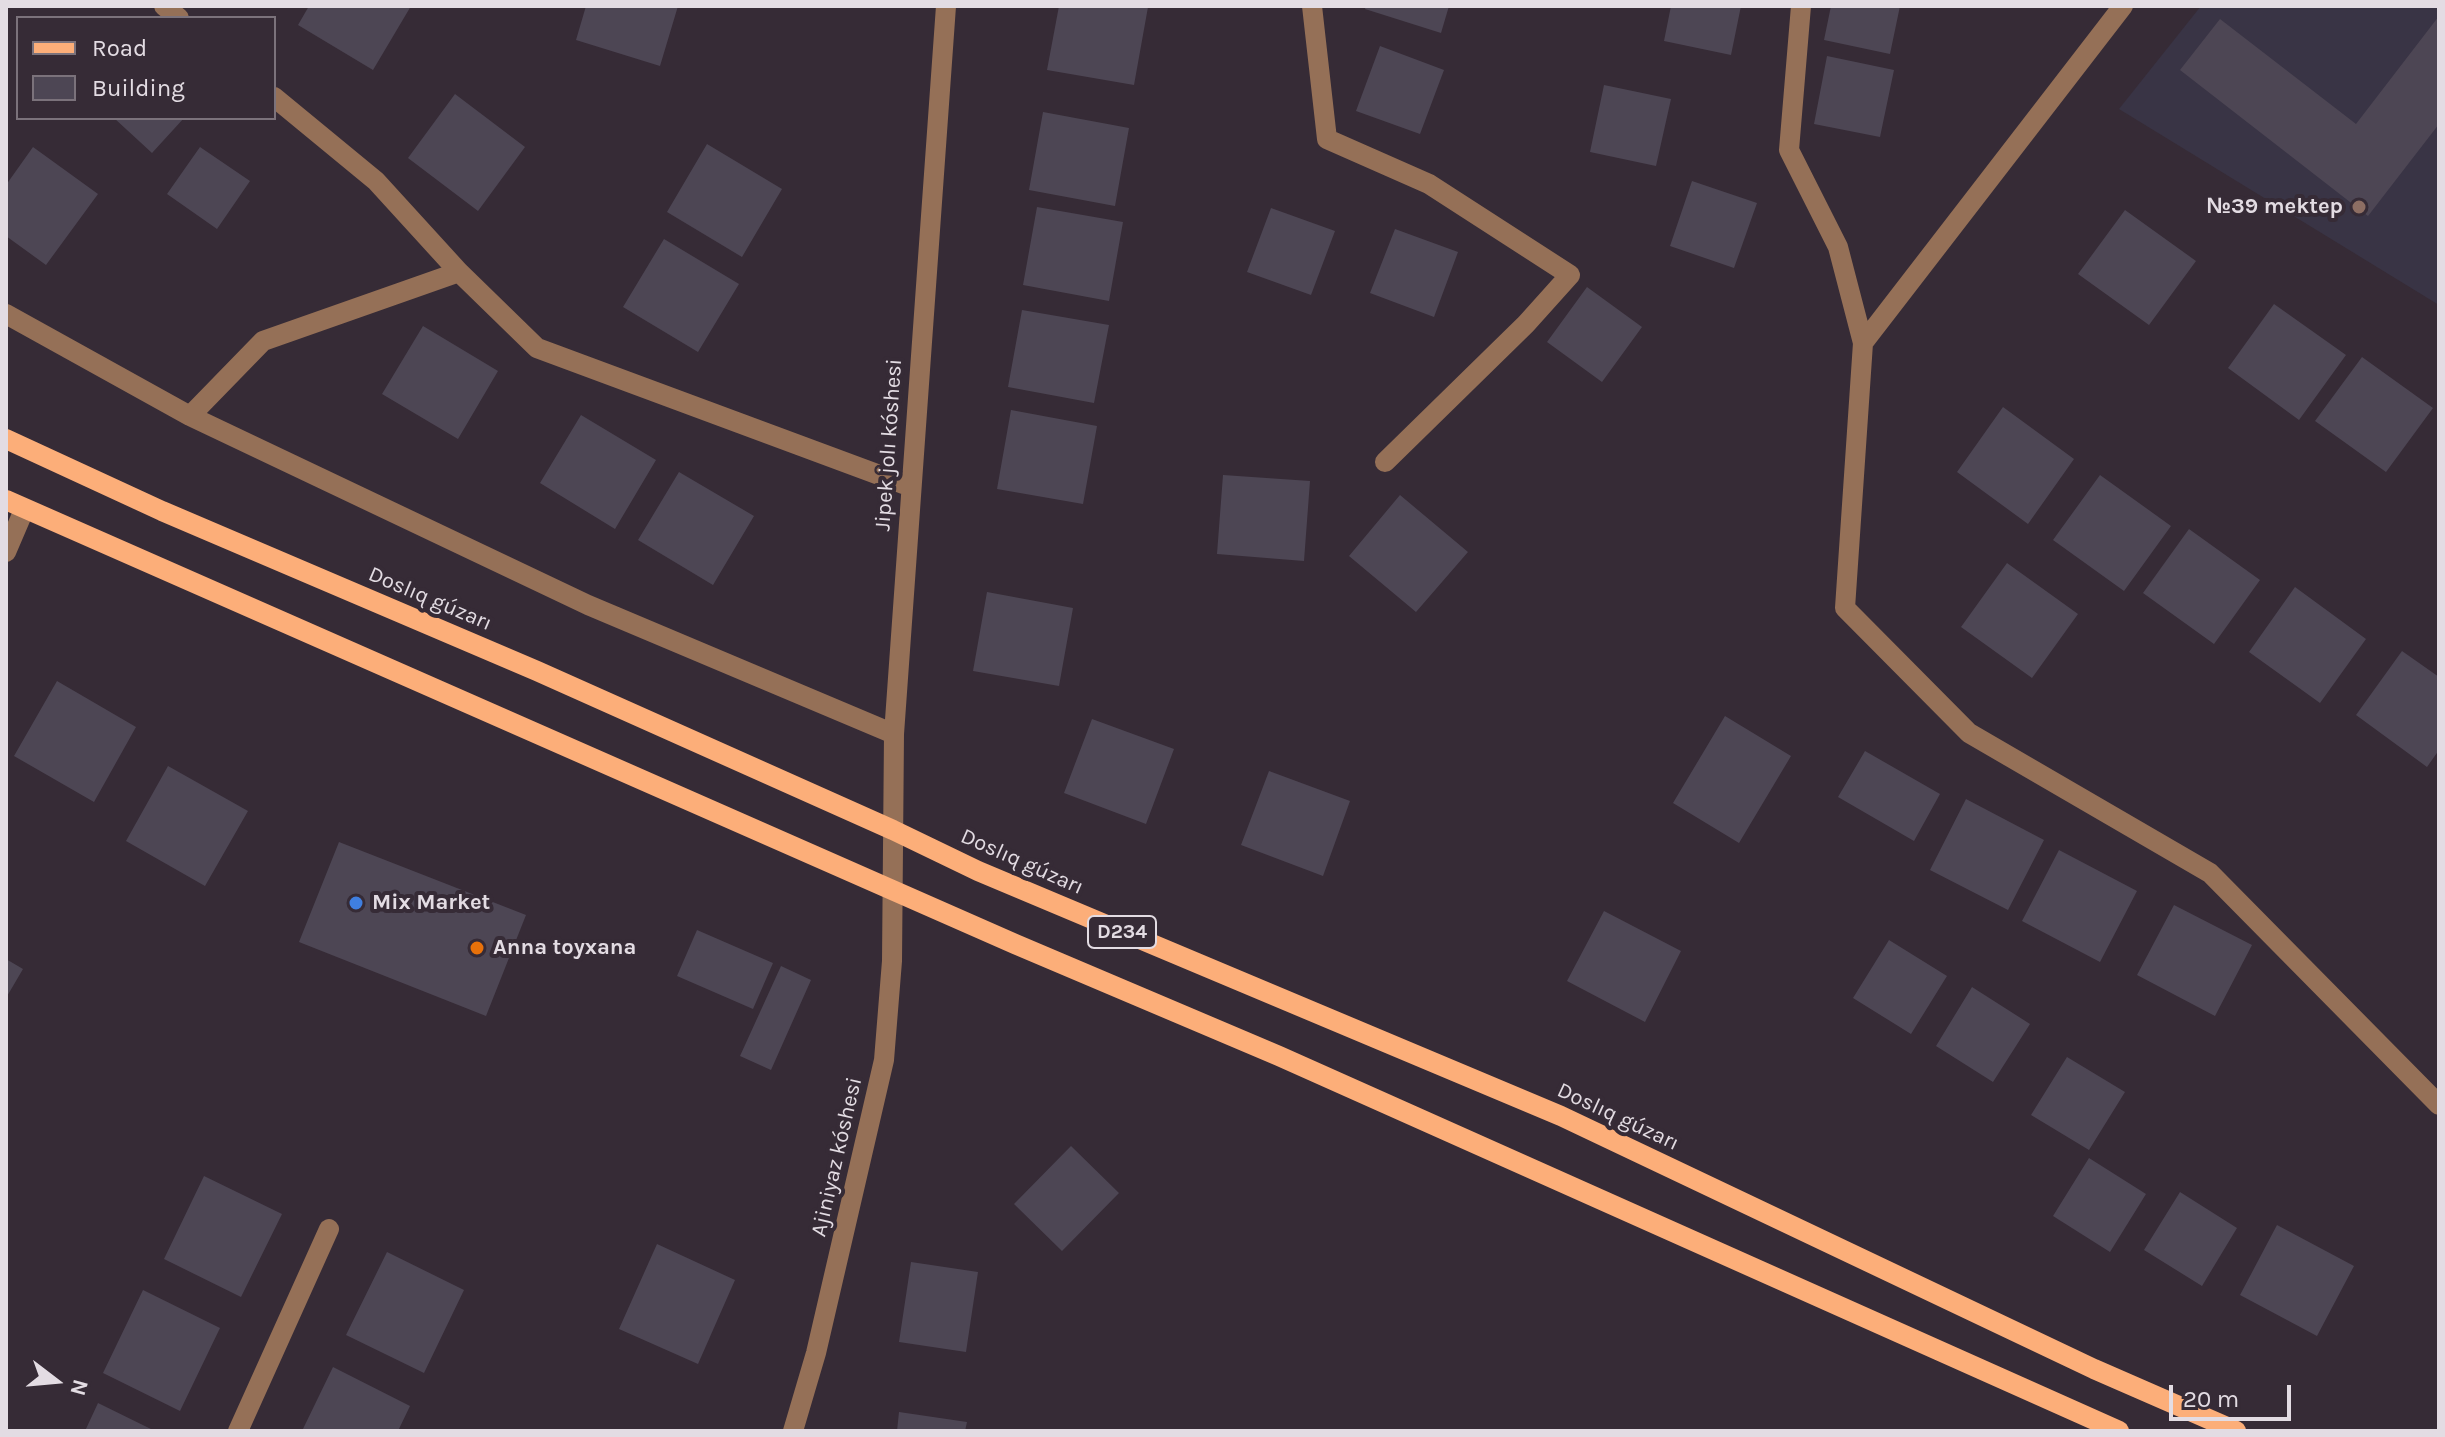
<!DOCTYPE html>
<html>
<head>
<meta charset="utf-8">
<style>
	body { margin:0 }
	#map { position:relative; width:2445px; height:1437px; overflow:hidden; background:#362b36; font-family:Karla,sans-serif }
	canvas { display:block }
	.frame { position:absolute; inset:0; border:8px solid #e3dce3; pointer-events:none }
	.legend { position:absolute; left:16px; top:16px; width:260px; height:104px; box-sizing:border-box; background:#362b36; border:2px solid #7b727b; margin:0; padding:10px 14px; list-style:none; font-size:24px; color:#e3dce3 }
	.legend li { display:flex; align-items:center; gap:16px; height:40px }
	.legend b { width:40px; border:2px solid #7b727b }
	.north { position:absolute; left:16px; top:1341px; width:80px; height:80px; -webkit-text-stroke:6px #362b36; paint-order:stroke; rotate:106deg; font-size:22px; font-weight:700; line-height:32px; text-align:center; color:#e3dce3 }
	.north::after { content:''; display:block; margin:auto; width:28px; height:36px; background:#e3dce3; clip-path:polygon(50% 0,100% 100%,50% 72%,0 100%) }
	.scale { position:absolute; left:2169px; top:1385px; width:122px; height:36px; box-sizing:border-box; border:4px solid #e3dce3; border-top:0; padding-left:10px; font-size:24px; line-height:28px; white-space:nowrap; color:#e3dce3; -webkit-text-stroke:6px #362b36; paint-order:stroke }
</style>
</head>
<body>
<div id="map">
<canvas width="2445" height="1437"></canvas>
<div class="frame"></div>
<ul class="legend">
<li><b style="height:10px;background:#fcae79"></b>Road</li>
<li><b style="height:22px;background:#4d4654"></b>Building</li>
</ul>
<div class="north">N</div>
<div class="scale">20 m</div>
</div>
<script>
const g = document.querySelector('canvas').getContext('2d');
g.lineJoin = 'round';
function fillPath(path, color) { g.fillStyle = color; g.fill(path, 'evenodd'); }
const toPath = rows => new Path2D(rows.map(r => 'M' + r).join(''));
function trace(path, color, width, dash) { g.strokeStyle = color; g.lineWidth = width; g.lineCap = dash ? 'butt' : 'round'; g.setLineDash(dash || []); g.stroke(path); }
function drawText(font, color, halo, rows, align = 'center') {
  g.font = font + ' Karla,sans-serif'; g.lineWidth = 8; g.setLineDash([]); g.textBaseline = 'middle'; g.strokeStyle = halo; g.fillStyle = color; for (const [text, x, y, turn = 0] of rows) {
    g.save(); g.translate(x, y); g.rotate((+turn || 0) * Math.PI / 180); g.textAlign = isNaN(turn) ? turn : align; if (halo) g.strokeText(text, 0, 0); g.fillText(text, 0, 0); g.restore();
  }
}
fillPath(toPath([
	[2201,6,2439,6,2439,305,2119,109]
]), '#393445');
fillPath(toPath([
	[309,6,411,6,373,70,298,25],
	[586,6,678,6,660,66,576,40],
	[1059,6,1148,7,1134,85,1047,70],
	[1366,6,1449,6,1441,33,1365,9],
	[1671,6,1741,6,1731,55,1664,41],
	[1831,6,1900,6,1890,54,1824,40],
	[2439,16,2439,124,2368,216,2180,70,2220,19,2356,124],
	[1380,46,1444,70,1420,134,1356,111],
	[1827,56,1894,70,1880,137,1814,124],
	[1604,85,1671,99,1656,166,1590,152],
	[455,94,525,147,478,211,408,158],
	[1043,112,1129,128,1115,206,1029,190],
	[114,118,184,118,152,153],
	[707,144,782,189,742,257,667,212],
	[33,147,98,194,46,265,6,236,6,185],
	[200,147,250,181,217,229,167,194],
	[1692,181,1757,203,1734,268,1670,246],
	[1037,207,1123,222,1109,301,1023,285],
	[1271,208,1335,231,1311,295,1247,272],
	[2125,210,2196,261,2149,325,2078,274],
	[1395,229,1458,252,1434,317,1370,293],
	[664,239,739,284,698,352,623,307],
	[1587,287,1642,327,1602,382,1547,342],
	[2274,304,2346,355,2299,420,2228,368],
	[1022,310,1109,325,1094,403,1008,387],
	[423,326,498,371,458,439,382,394],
	[2362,357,2433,408,2386,472,2315,421],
	[2003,407,2074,459,2028,524,1957,472],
	[1011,410,1097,426,1083,504,997,489],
	[581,415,656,460,615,529,540,483],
	[679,472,754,516,713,585,638,540],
	[1223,475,1310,481,1304,561,1217,554],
	[2100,475,2171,526,2124,591,2053,540],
	[1400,495,1468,552,1416,612,1349,556],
	[2189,529,2260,580,2214,644,2143,593],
	[2007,563,2078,614,2032,678,1961,627],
	[2295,587,2366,639,2320,703,2249,652],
	[987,592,1073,608,1059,686,973,671],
	[2402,651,2439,677,2439,750,2427,767,2356,715],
	[57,681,136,727,94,802,14,756],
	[1725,716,1791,756,1739,843,1673,803],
	[1092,719,1174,749,1146,824,1064,793],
	[1865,751,1940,794,1914,841,1838,797],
	[168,766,248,811,205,886,126,841],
	[1269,771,1350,801,1323,876,1241,845],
	[1966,799,2044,840,2008,910,1930,870],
	[339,842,526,915,486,1016,299,942],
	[2059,850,2137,891,2100,962,2022,921],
	[2174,905,2252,945,2215,1016,2137,975],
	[1604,911,1681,951,1645,1022,1567,981],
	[697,930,773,963,753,1009,677,976],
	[1889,940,1947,976,1911,1034,1853,998],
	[6,959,23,969,6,998],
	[781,966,811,980,771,1070,740,1056],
	[1972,987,2030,1024,1993,1082,1936,1046],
	[2067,1057,2125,1092,2089,1150,2031,1115],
	[1071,1146,1119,1193,1062,1251,1014,1204],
	[2089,1158,2146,1194,2110,1252,2053,1216],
	[204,1176,282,1214,241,1297,164,1259],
	[2180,1192,2237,1228,2202,1286,2144,1250],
	[2277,1225,2354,1266,2317,1336,2240,1295],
	[657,1244,735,1280,698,1364,619,1329],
	[387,1252,464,1290,424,1373,346,1335],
	[911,1262,978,1272,966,1352,899,1342],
	[143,1290,220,1328,180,1411,103,1373],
	[333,1367,410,1406,398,1431,302,1431],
	[98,1403,155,1431,85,1431],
	[899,1412,967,1422,965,1431,897,1431]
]), '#4d4654');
trace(toPath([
	[164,6,179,18],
	[1312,6,1327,139,1429,184,1570,275,1526,324,1385,462],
	[1801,6,1789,150,1838,247,1863,343,1845,608,1969,733,2210,873,2439,1105],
	[274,97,376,181,459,272,537,348,909,486],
	[6,314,190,416,588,605,894,734],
	[1863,343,2123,6],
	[190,416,263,341,459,272],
	[6,552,24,510],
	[238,1431,329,1229],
	[793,1431,816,1353,884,1060,892,961,894,734,946,6]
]), '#957057', 20);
trace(toPath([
	[6,439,162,511,537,671,893,830,978,871,1561,1116,2094,1369,2236,1431],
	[6,500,1015,944,1279,1056,2119,1431]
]), '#fcae79', 20);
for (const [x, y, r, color] of [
	[2359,207,8,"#8d6e63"],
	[356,903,8,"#3f7fe0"],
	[477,948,8,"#e8710a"]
]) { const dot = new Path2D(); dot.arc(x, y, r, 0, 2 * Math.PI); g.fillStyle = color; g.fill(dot); trace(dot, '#362b36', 3); }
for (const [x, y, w] of [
	[1122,932,68]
]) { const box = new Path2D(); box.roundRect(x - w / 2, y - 16, w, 32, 6); g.fillStyle = '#362b36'; g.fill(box); trace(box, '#e3dce3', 2); }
drawText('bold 20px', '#e3dce3', null, [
	["D234",1122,932]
]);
drawText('bold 22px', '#e3dce3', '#362b36', [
	["№39 mektep",2343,207,"right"],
	["Mix Market",372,903],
	["Anna toyxana",493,948]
], 'left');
drawText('22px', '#e3dce3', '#362b36', [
	["Jipek jolı kóshesi",889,445,-86],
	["Doslıq gúzarı",430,599,23],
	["Doslıq gúzarı",1022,862,24],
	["Doslıq gúzarı",1618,1117,25],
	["Ajiniyaz kóshesi",837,1157,-77]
]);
</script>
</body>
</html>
